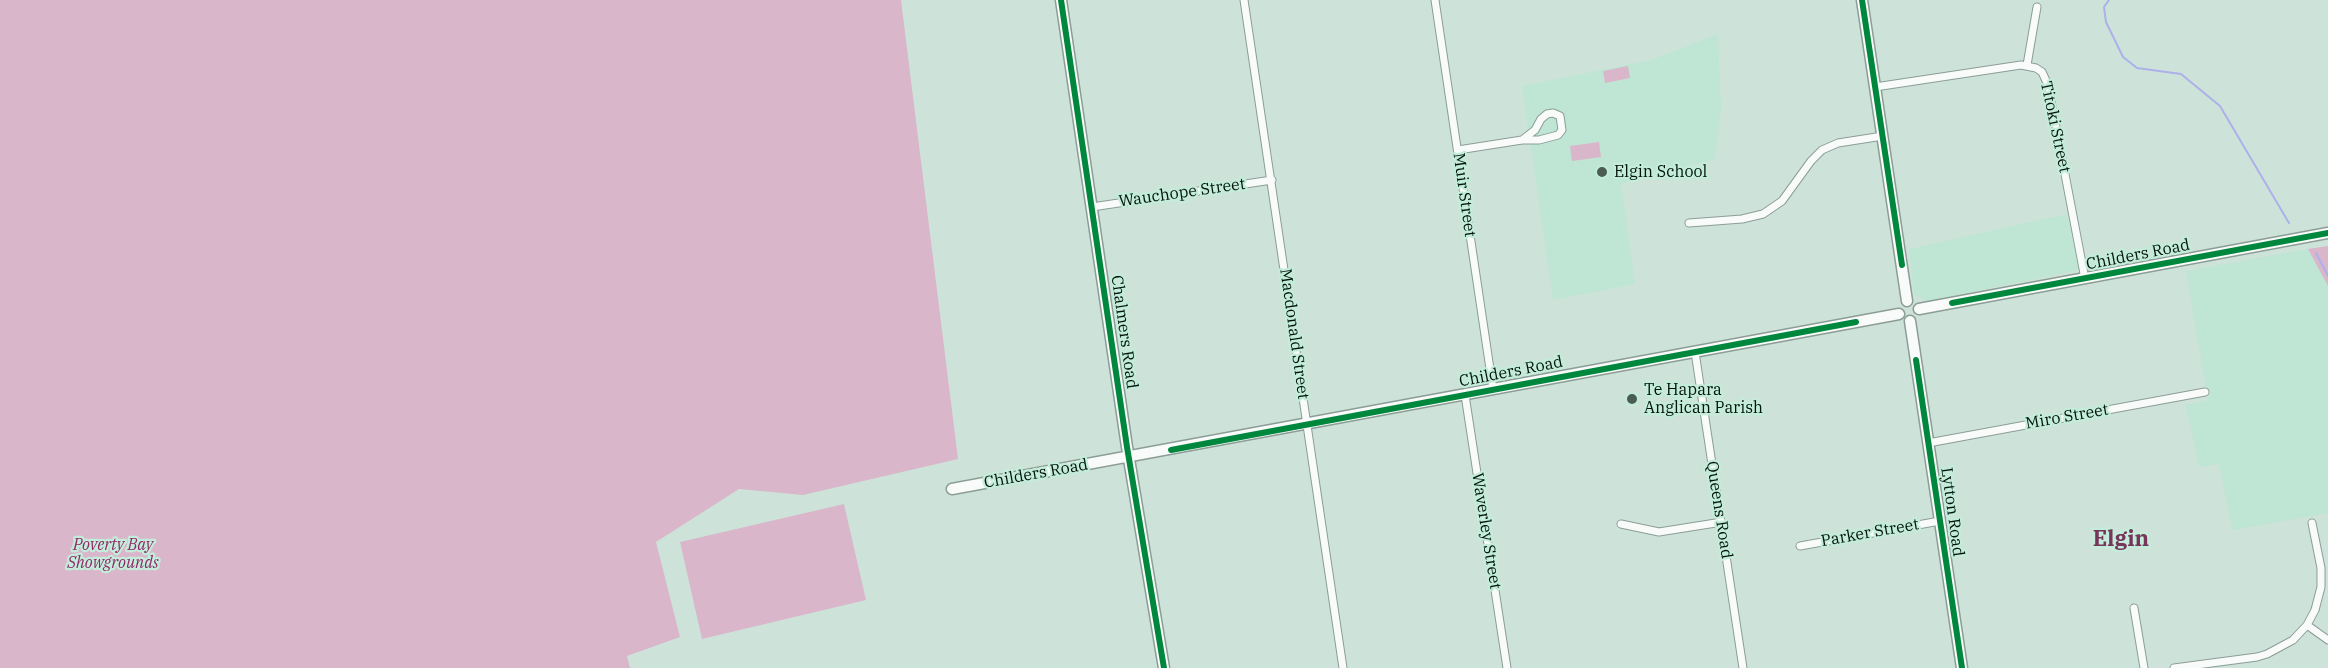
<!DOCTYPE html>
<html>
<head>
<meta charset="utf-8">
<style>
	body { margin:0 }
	canvas { display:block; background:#cde3d9 }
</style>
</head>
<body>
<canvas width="2328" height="668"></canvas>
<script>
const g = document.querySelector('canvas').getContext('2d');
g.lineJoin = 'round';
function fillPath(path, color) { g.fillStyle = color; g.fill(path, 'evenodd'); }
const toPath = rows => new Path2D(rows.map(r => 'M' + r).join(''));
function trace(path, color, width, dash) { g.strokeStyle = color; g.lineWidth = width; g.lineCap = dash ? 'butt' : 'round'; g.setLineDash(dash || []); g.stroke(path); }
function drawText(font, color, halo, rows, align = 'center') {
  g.font = font + ' "IBM Plex Serif",serif'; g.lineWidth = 4.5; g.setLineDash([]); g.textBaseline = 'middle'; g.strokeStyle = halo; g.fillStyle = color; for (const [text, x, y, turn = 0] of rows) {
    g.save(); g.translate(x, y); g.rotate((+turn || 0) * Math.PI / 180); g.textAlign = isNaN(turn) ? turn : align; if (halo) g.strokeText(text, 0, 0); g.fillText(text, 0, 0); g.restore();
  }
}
fillPath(toPath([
	[1718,34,1721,107,1715,159,1621,184,1635,284,1553,300,1522,86,1651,60],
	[2067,214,2079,270,1927,301,1914,294,1909,249],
	[2308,249,2328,286,2328,513,2232,530,2219,464,2199,467,2186,405,2208,400,2186,271]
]), '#bfe5d4');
fillPath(toPath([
	[0,0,901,0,958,459,803,495,739,489,656,542,680,637,627,656,630,668,0,668],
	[1628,66,1630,78,1605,83,1603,71],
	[1599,142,1601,157,1572,161,1570,146],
	[2328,246,2328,286,2308,249],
	[844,504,866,600,702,639,680,542]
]), '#dab6cb');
trace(toPath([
	[2109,0,2104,7,2106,22,2123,57,2137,68,2181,74,2220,106,2289,223],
	[2316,253,2328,276]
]), '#aeb0ea', 2);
const street = toPath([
	[1244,0,1343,668],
	[1435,0,1493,389],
	[2027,65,2037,7],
	[1875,87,2021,65,2036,68,2042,72,2048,85,2085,279],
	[1458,150,1522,140,1539,140,1558,135,1562,130,1560,116,1553,113,1547,114,1541,119,1535,130,1522,140],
	[1092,207,1272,180],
	[1689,223,1742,219,1763,214,1782,201,1811,161,1822,150,1838,143,1883,136],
	[1695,352,1743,668],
	[1465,395,1507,668],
	[1928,443,2205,392],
	[1621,524,1659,532,1722,522],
	[1800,546,1940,521],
	[2134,608,2144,668],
	[2307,625,2328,640],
	[2174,668,2257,657,2267,654,2293,640,2307,625,2315,610,2321,587,2321,568,2312,523]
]);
const secondary = toPath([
	[1061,0,1127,447,1164,668],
	[1862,0,1907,301],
	[1919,309,2328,233],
	[1910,321,1962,668],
	[952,489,1899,314]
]);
trace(street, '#8c9d96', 9);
trace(secondary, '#8c9d96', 13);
trace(street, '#f8fbf9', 7);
trace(secondary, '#f8fbf9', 10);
trace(toPath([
	[1061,0,1127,447,1164,668],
	[1862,0,1902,265],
	[1952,303,2328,233],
	[1916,360,1962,668],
	[1171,450,1856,322]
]), '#00873e', 6);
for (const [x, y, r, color] of [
	[1602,172,6,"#4a5c54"],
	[1632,399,6,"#4a5c54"]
]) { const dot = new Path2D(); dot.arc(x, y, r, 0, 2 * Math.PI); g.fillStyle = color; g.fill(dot); trace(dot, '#c3edda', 2); }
drawText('16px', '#04130c', '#c3edda', [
	["Titoki Street",2055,127,78],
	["Wauchope Street",1182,193,-8],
	["Muir Street",1464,195,82],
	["Childers Road",2138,255,-11],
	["Chalmers Road",1124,332,82],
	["Macdonald Street",1294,334,82],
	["Childers Road",1511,372,-11],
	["Miro Street",2067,417,-10],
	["Childers Road",1036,474,-10],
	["Queens Road",1719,510,81],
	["Lytton Road",1952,512,82],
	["Waverley Street",1486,531,81],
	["Parker Street",1870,533,-10]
]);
drawText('16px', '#04130c', '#c3edda', [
	["Elgin School",1614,172],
	["Te Hapara",1644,390],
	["Anglican Parish",1644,408]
], 'left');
drawText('italic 16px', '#902869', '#c3edda', [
	["Poverty Bay",113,545],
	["Showgrounds",113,563]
]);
drawText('bold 22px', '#75365a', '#c3edda', [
	["Elgin",2121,540]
]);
</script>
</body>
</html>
